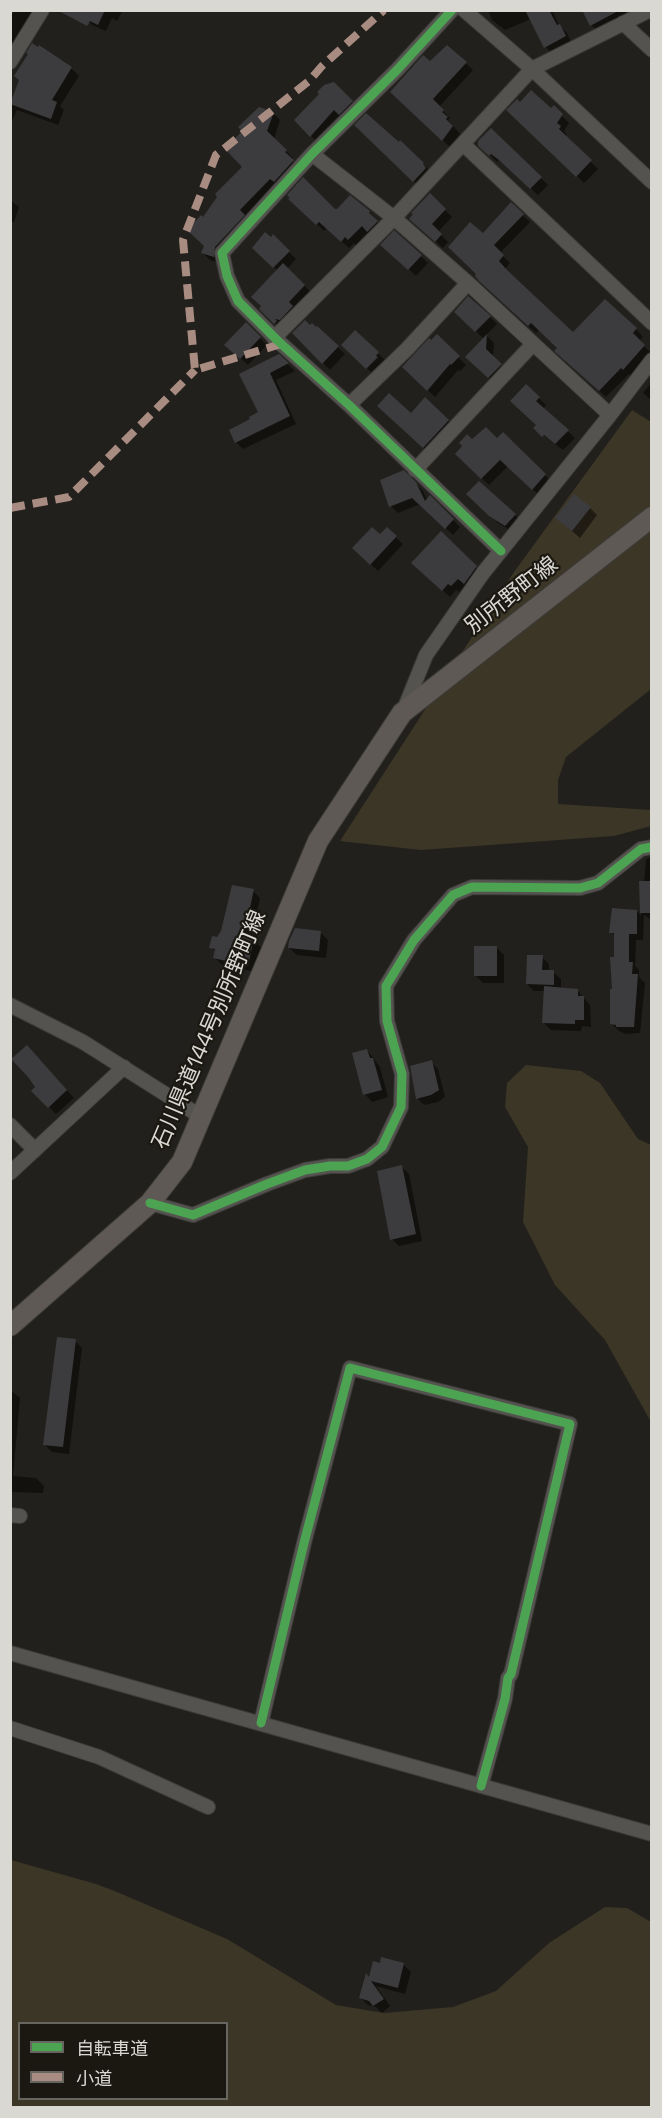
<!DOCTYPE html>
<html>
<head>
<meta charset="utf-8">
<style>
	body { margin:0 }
	#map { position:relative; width:662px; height:2118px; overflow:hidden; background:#22201c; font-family:"Space Grotesk","Noto Sans JP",sans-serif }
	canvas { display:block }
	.frame { position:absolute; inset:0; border:12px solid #dad8d3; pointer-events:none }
	.legend { position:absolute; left:18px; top:2022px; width:210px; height:78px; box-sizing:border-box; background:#1a1811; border:2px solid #67655f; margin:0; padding:8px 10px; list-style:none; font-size:18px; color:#dad8d3 }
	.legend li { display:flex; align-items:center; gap:12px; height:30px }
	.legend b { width:30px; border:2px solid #67655f }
</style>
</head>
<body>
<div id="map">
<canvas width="662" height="2118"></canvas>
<div class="frame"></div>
<ul class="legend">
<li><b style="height:8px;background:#4ca352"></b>自転車道</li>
<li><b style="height:8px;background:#a88b81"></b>小道</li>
</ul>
</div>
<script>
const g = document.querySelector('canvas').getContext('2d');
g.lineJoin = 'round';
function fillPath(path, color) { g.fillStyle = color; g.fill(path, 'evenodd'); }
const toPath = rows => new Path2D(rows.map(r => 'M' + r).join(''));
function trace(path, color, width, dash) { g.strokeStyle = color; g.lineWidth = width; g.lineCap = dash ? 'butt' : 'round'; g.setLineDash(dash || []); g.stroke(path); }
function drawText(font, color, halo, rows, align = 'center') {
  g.font = font + ' "Space Grotesk","Noto Sans JP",sans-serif'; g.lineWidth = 4.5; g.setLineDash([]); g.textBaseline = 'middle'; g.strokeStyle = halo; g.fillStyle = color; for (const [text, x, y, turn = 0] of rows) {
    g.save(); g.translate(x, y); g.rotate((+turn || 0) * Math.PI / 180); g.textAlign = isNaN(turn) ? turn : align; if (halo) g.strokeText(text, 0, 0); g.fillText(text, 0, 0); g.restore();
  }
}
fillPath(toPath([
	[632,410,651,422,651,689,566,757,558,780,558,804,651,810,651,826,614,836,421,850,340,841,514,572],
	[526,1065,581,1071,600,1083,638,1139,651,1145,651,1422,605,1340,555,1285,523,1222,528,1147,505,1107,507,1083],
	[11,1860,96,1884,117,1892,227,1939,336,2005,384,2013,453,2007,496,1991,549,1943,605,1907,627,1908,651,1922,651,2107,11,2107],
	[20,2024,226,2024,226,2098,20,2098]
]), '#3c3626');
fillPath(toPath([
	[12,10,37,10,10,54,10,19,14,11],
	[89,10,123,10,117,21,112,18,106,31,92,25,85,17],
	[488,10,552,10,559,25,567,33,572,44,553,55,546,47,531,19,505,30,492,20],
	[584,10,635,10,599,32,591,25],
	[40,47,72,69,79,76,60,106,64,110,58,125,17,110,10,125,10,105,18,86],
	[466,63,473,70,439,107,450,118,448,120,460,134,450,147,399,100],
	[334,84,359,109,318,143,296,120],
	[520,104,551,110,554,108,569,123,564,131,567,135,565,137,598,169,584,183,508,110],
	[273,113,280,120,274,139,293,158,291,160,300,169,221,263,210,260,203,253,205,246,203,219,244,167],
	[356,125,399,144,400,142,430,171,421,188],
	[491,130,548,185,538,195,508,167,499,160,497,162,480,145],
	[430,195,452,217,438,232,448,242,443,248,418,226],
	[291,199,334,210,369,212,384,230,376,238,370,233,357,246,354,243,349,248,327,228,324,231],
	[10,200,19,207,14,222,10,222],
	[511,204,530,222,500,253,510,263,505,269,573,334,636,329,643,337,639,341,651,353,631,376,629,374,606,397,563,358,559,348,539,330,536,333,488,288,483,235],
	[394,232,428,263,416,276,383,244],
	[273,236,296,259,287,269,312,293,282,330,261,309,278,271,254,248],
	[469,298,497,324,486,335,494,343,493,357,508,372,496,384,474,364,484,339,456,312],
	[246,324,267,345,248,365,234,352],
	[310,327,317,328,345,354,330,370,299,339],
	[355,332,385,360,374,375,343,345],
	[437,336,466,365,460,371,458,370,435,397,404,367],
	[279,356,295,371,276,380,296,424,243,449,236,442,252,420,260,413,241,375],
	[652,382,652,401,643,393],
	[526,386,546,405,543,409,575,438,563,450,543,435],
	[425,399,456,428,431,455,386,413,411,415],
	[503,434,552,482,540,496,508,466,489,485,457,454,472,441,497,440],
	[404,472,423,491,427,500,430,497,460,527,453,535,420,504,398,513,391,506],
	[468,494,515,515,522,522,513,532,498,523],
	[590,508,597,515,580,538,557,518],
	[387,529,403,544,378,571,354,548,380,536],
	[441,533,483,574,472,590,466,585,459,592,456,590,450,597,421,570],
	[652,857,652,920,644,915,643,940,636,940,635,966,639,970,639,977,645,983,640,1033,625,1034,619,1031,611,1023,616,937,611,932,637,911,641,916,640,883,644,883,646,859],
	[253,891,260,898,251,939,261,947,255,972,222,965,215,958,216,952,211,947],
	[320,932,328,940,326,958,297,955,289,948],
	[496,947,504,955,504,983,483,983,476,976],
	[542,957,549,964,549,972,553,972,561,979,561,989,577,990,590,1005,591,1027,582,1026,581,1031,551,1030,544,1023,545,991,534,991,527,984],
	[367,1050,380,1067,388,1097,372,1102,365,1094],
	[34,1054,74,1098,56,1114,33,1091,37,1087],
	[431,1062,438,1069,445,1097,438,1102,424,1105,417,1098],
	[402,1167,409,1174,422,1241,399,1246,392,1239],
	[75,1341,82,1348,69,1454,52,1452,45,1445],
	[10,1390,20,1398,13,1476,36,1478,44,1486,43,1493,11,1492,10,1496],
	[403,1964,411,1972,405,1994,376,1986,390,2006,382,2013,376,2007,368,2005,361,1998,370,1979]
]), '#0007');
fillPath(toPath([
	[57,10,105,10,98,25,90,21,87,26],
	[525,10,549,10,557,25,560,24,566,36,544,48],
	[582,10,620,10,590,26],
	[32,43,38,47,39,45,72,67,52,100,57,102,51,119,10,104,19,80,14,76,28,54,26,53],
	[447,45,467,62,433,99,444,110,442,112,448,117,446,119,453,126,442,141,390,92,423,55,430,61],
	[334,82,353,101,339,115,334,110,310,137,294,120,319,94,317,92,324,85],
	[531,90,551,108,554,105,563,114,557,123,561,126,559,129,592,160,576,177,506,110,517,99,520,102],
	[259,107,274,112,267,131,287,150,285,152,294,160,274,182,270,179,240,210,245,215,215,247,214,257,201,253,204,246,187,230,201,215,203,217,217,197,215,194,242,167,225,149,242,131,238,127],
	[366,113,399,142,400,140,424,163,423,164,426,168,413,182,354,125],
	[491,128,542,177,530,189,499,160,491,154,489,156,478,146,478,141],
	[303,177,335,209,337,209,350,195,370,211,369,213,378,221,367,232,362,226,348,240,345,237,341,242,319,222,316,225,288,199,290,198,287,195],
	[430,193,446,209,432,224,442,234,435,242,409,219,413,214,411,213],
	[511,202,524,214,494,245,504,255,499,261,507,270,573,332,605,299,637,328,633,333,645,345,623,370,621,368,599,391,554,351,557,348,531,323,528,326,479,281,475,276,476,274,448,247,470,222,483,233],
	[394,230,422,255,408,270,380,245],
	[265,232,271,237,273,234,290,251,273,268,252,248],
	[283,263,305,285,289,302,293,306,280,320,275,319,277,321,274,324,259,309,261,306,251,297],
	[468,296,491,316,475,332,454,312],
	[305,320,310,325,312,323,316,327,317,326,339,346,322,364,292,333],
	[246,322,261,337,240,359,224,345],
	[355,330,379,352,376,356,378,357,366,369,341,345],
	[437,334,460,356,451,365,450,364,427,391,402,367,429,338,431,340],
	[487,334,486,349,502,364,488,378,465,357],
	[279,354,289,363,270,373,290,416,235,443,229,430,250,419,249,417,258,412,239,374],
	[526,384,540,397,536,401,569,430,555,444,544,435,542,437,533,428,536,425,510,401],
	[389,393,411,413,425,397,449,420,423,448,377,406],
	[486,427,497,438,503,432,546,474,532,490,500,460,481,479,455,454,462,446,459,443,467,434,472,439],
	[404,470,416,482,425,501,430,495,454,519,445,529,412,498,389,507,380,480],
	[479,481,516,514,505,526,489,516,466,494],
	[574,494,591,507,572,531,555,518],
	[372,527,380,534,387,527,397,536,370,565,352,548],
	[441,531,477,566,464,584,458,579,451,586,448,584,442,591,411,563],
	[639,881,651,881,651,913,640,913],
	[232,885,254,889,244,936,254,938,248,966,213,958,215,949,209,948,212,936,217,937,221,931],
	[612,908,637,910,637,934,629,934,629,962,633,962,632,974,638,974,634,1027,616,1027,616,1025,610,1024,610,989,612,989,610,957,614,957,614,933,609,933],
	[295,928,321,931,319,951,288,948,289,941],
	[474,946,497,946,497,976,474,976],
	[527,955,543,955,542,970,554,970,554,985,526,984],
	[544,986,578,989,578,996,584,996,584,1020,575,1020,575,1024,542,1023],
	[27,1045,67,1090,48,1108,31,1091,35,1087,28,1077,11,1059],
	[367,1049,370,1058,373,1058,382,1090,363,1095,352,1053],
	[432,1060,439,1090,431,1095,416,1099,410,1066],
	[402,1165,416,1234,390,1240,377,1171],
	[57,1337,76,1339,63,1447,43,1445],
	[381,1957,404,1963,398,1988,371,1981,384,1999,373,2006,369,2001,359,1998,366,1973,369,1977,373,1961,380,1963]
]), '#3c3c3f');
const street = toPath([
	[452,10,397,70,312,154,222,253,227,276,238,301,278,341,349,405,501,551],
	[464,10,532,69,652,182],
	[623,23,652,50],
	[10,62,42,10],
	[463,144,652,323],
	[312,154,394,218,468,283,610,415],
	[274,338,394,218,532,69,650,10],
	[349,405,407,349,468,283],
	[415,470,533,344],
	[403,712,426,655,483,573,610,415,652,360],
	[10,1005,83,1042,200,1116],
	[10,1125,35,1150],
	[10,1173,124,1067],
	[150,1203,193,1215,267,1184,305,1170,330,1166,348,1166,367,1159,382,1147,401,1107,402,1074,387,1021,386,986,414,940,453,895,472,887,580,888,598,883,641,849,652,847],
	[10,1515,20,1516],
	[10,1653,652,1834],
	[261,1723,304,1543,350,1368,570,1424,511,1674,508,1678,505,1699,481,1786],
	[10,1728,99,1757,208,1807]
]);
const secondary = toPath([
	[10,1326,150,1203,182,1162,318,841,402,713,652,517]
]);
trace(street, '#3c3b38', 16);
trace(secondary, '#3c3b38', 22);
trace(street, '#545350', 14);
trace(secondary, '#5e5954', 20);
trace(toPath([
	[281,344,195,370,183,240,216,155,309,81,322,66,384,10],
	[10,508,69,497,195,370]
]), '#a88b81', 8, [15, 8]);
trace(toPath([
	[452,10,397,70,312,154,222,253,227,276,238,301,278,341,349,405,501,551],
	[150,1203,193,1215,267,1184,305,1170,330,1166,348,1166,367,1159,382,1147,401,1107,402,1074,387,1021,386,986,414,940,453,895,472,887,580,888,598,883,641,849,652,847],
	[261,1723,304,1543,350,1368,570,1424,511,1674,508,1678,505,1699,481,1786]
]), '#4ca352', 9);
drawText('22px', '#dad8d3', '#1a1811', [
	["別所野町線",512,596,-38],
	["石川県道144号別所野町線",210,1030,-67]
]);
</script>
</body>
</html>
